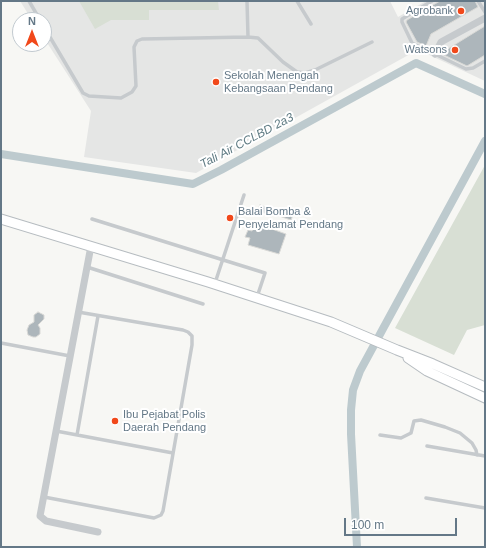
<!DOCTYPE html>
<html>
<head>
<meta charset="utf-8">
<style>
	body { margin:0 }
	#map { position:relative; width:486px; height:548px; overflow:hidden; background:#f7f7f4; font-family:Helvetica,sans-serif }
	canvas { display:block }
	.frame { position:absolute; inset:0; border:2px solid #647887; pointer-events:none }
	.north { position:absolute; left:12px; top:12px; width:40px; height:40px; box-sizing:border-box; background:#fff; border:1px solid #c1c9cf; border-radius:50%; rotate:0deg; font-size:11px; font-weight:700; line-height:16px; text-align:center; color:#647887 }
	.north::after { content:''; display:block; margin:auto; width:14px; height:18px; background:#f1481a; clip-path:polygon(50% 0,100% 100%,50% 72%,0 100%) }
	.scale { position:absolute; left:344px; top:518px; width:113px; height:18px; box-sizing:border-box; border:2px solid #647887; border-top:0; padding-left:5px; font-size:12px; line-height:14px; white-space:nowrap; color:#647887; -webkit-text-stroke:3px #fff; paint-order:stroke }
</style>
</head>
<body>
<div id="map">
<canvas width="486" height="548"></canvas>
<div class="frame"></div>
<div class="north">N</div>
<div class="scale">100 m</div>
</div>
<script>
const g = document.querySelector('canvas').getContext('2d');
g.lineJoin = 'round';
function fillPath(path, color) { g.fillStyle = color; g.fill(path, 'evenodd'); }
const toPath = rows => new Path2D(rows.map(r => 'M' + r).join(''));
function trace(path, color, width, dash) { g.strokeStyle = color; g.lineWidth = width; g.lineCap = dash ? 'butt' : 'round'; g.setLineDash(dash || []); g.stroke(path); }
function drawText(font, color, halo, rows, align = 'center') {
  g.font = font + ' Helvetica,sans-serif'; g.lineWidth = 4; g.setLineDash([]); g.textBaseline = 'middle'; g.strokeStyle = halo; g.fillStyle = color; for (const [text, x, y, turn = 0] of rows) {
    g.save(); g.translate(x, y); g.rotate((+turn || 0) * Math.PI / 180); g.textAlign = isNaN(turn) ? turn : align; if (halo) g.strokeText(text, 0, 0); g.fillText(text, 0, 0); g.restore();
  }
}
fillPath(toPath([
	[20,1,390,1,398,17,426,1,485,1,485,81,410,46,412,53,196,173,84,157,91,111,44,38,44,20,32,20]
]), '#e5e6e5');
fillPath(toPath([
	[79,1,218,1,219,10,149,10,149,20,111,20,95,29],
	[485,165,485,325,467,330,454,355,395,328]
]), '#d8dfd4');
trace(toPath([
	[1,154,193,184,221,170,416,63,485,94],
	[357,547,351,434,351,410,353,390,360,371,485,141]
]), '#bdcace', 8);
const building = toPath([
	[440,1,475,1,478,7,431,34,426,46,417,42,406,22,407,20,440,1],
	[485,26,485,55,467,66,444,55,446,50,485,26],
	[260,205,272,209,270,215,257,211,260,205],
	[275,209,293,215,291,220,273,214,275,209],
	[255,223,286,234,279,254,248,245,250,238,245,237,248,230,252,231,255,223],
	[38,312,44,315,44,319,38,325,40,328,40,334,36,337,33,337,28,335,27,330,29,325,34,322,34,315,38,312]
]);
fillPath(building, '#adb6bb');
trace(building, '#d9d9d6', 1);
const secondary = toPath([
	[1,219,208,282,331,322,397,350,433,364,485,387],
	[408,358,427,371,485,398]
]);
trace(secondary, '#b6bcc0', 11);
trace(toPath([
	[29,1,40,20],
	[297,1,311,24],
	[432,1,402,19,402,22,412,43,466,69,473,68,485,61],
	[478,1,485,12],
	[44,27,83,93,89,96,121,98,132,92,136,86,134,47,137,41,142,39,248,37,247,1],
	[248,37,258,38,283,62,297,72,305,73,315,70,372,42],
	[92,219,265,273,257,297],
	[87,267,203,304],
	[215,283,244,195],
	[1,343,70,356],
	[56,431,173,453],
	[77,435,98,316],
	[380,435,401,438,411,433,414,421,421,420,445,427,460,433,472,443,476,450,477,455],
	[427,446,485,456],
	[44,497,154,518,161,515,163,511,192,345,192,336,188,332,183,330,78,312],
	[426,498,485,508]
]), '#c6cacd', 3.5);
trace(toPath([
	[435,54,441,42,485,18],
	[91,246,40,516,46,521,98,532]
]), '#c6cacd', 7);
trace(secondary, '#fff', 9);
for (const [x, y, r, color] of [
	[461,11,4,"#f1481a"],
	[455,50,4,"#f1481a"],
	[216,82,4,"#f1481a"],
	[230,218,4,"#f1481a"],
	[115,421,4,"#f1481a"]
]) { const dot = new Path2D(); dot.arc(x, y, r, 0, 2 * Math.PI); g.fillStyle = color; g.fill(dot); trace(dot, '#fff', 1.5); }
drawText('11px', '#647887', '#fff', [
	["Agrobank",453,11,"right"],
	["Watsons",447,50,"right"],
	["Sekolah Menengah",224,76],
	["Kebangsaan Pendang",224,89],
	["Balai Bomba &",238,212],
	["Penyelamat Pendang",238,225],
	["Ibu Pejabat Polis",123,415],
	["Daerah Pendang",123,428]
], 'left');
drawText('italic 12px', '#5f7b83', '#fff', [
	["Tali Air CCLBD 2a3",247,141,-28]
]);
</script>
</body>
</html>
